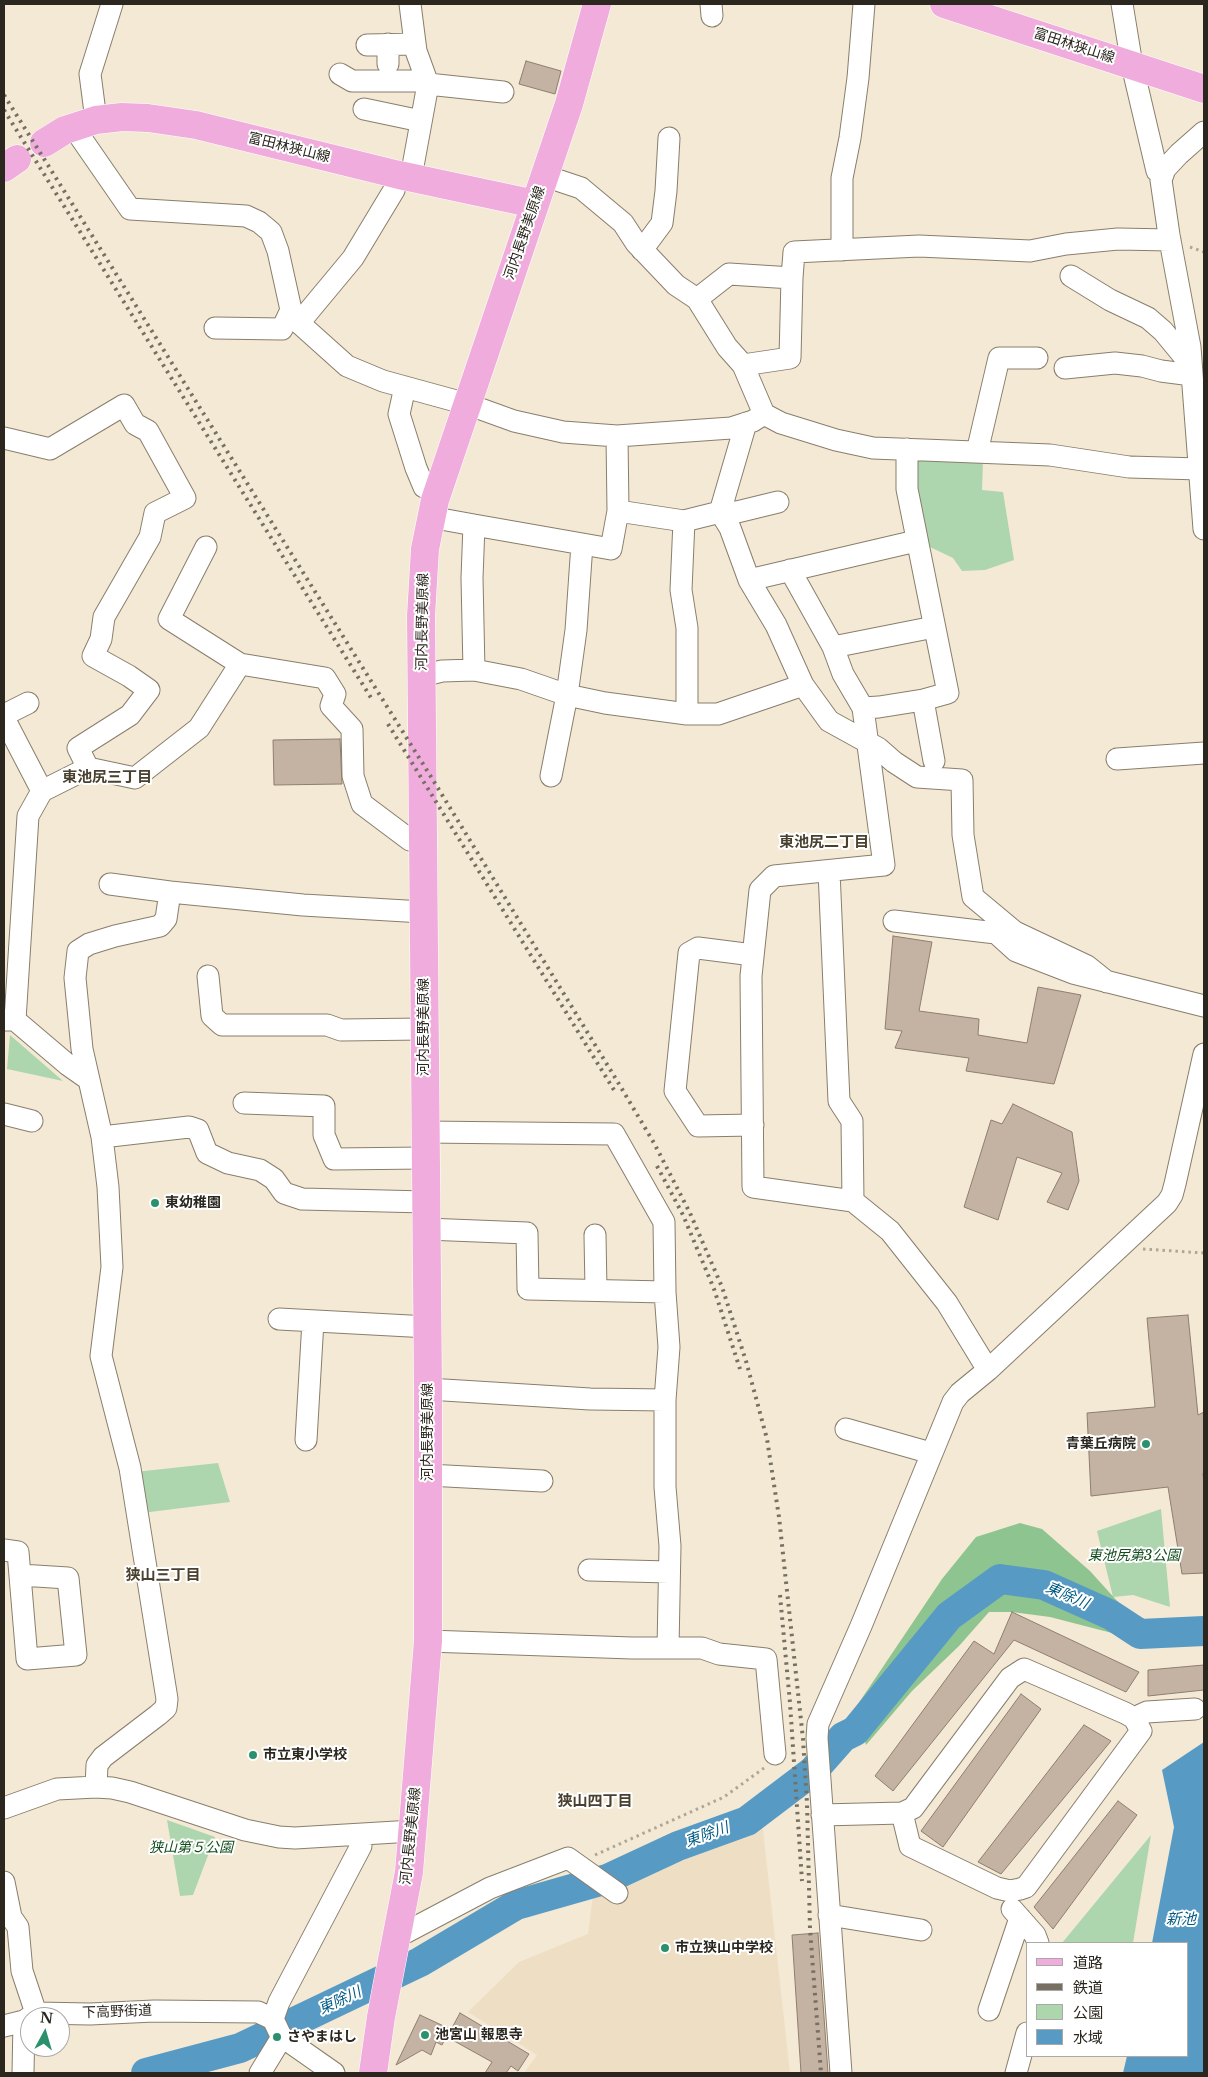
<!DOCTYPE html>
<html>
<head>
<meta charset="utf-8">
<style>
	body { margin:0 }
	#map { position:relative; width:1208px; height:2077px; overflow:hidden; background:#f4e9d5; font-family:"Libre Baskerville","Noto Sans JP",serif }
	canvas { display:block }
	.frame { position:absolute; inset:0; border:5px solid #2b271f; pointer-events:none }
	.legend { position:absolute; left:1026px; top:1942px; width:162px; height:115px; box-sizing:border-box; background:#fff; border:1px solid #aaa9a5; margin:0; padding:6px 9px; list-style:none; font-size:15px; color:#2b271f }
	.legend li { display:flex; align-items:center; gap:10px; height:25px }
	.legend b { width:25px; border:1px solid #aaa9a5 }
	.north { position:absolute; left:20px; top:2007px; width:50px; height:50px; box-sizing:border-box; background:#fff; border:1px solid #aaa9a5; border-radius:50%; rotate:6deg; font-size:14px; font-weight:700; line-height:20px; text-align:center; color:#2b271f }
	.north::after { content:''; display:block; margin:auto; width:18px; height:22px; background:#2b916d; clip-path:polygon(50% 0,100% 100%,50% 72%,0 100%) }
</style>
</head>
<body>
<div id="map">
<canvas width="1208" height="2077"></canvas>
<div class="frame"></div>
<ul class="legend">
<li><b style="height:6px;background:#f0acdc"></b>道路</li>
<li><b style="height:6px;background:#767063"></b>鉄道</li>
<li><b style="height:14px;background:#add6af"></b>公園</li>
<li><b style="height:14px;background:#579bc5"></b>水域</li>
</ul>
<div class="north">N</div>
</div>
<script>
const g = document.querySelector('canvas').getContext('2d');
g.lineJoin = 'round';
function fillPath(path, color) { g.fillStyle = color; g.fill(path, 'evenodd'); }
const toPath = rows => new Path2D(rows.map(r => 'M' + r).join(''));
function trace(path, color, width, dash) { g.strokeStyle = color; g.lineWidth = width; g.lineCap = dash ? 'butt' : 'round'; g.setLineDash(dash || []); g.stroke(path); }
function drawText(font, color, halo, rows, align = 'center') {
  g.font = font + ' "Libre Baskerville","Noto Sans JP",serif'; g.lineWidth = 4; g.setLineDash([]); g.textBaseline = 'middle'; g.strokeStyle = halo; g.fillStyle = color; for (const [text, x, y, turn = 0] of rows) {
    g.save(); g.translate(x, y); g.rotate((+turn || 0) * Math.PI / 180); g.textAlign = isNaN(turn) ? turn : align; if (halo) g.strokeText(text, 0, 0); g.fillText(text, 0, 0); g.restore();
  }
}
fillPath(toPath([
	[762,1821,790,2073,524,2073,537,2055,468,2012,519,1962,588,1934,593,1895,608,1893]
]), '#eedfc4');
fillPath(toPath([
	[913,455,983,460,982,490,1003,492,1014,560,985,570,962,571,953,558,930,547,913,480],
	[10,1035,63,1081,7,1069],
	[218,1463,230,1502,142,1513,135,1472],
	[1161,1509,1170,1607,1133,1595,1113,1597,1097,1531],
	[167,1820,215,1837,193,1895,180,1896],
	[1151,1835,1133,1943,1062,1943]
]), '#add6af');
fillPath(toPath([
	[1020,1523,1042,1529,1090,1571,1128,1613,1112,1633,1050,1617,1012,1612,989,1612,959,1646,912,1691,866,1745,856,1707,942,1579,976,1537]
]), '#8dc490');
fillPath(toPath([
	[1204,1742,1204,2073,1123,2073,1127,2056,1187,2056,1187,1943,1152,1943,1174,1827,1162,1770]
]), '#579bc5');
trace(toPath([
	[146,2073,240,2048,420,1962,516,1905,607,1879,678,1846,747,1821,813,1771,843,1737,855,1731,949,1616,1000,1579,1044,1585,1111,1615,1140,1634,1204,1631]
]), '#579bc5', 30);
const building = toPath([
	[526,61,561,71,555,94,519,84,526,61],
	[340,739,342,784,274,785,273,740,340,739],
	[893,936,932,942,919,1011,979,1019,978,1035,1027,1043,1038,987,1081,995,1054,1084,966,1071,969,1058,895,1048,902,1031,885,1029,893,936],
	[1013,1104,1072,1132,1079,1181,1068,1210,1047,1202,1062,1173,1017,1157,998,1220,964,1207,991,1120,1002,1124,1013,1104],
	[1188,1315,1198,1415,1204,1412,1204,1472,1203,1473,1204,1484,1204,1573,1182,1574,1168,1487,1091,1496,1087,1413,1155,1407,1147,1318,1188,1315],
	[1012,1612,1139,1672,1126,1692,1014,1640,893,1791,875,1776,974,1641,994,1654,1012,1612],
	[1204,1665,1204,1690,1148,1696,1148,1670,1204,1665],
	[1021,1694,1041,1709,943,1847,921,1831,1021,1694],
	[1084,1725,1111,1741,1001,1874,978,1862,1084,1725],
	[1118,1801,1137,1815,1053,1929,1034,1907,1118,1801],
	[818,1933,828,2073,801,2073,792,1935,818,1933],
	[460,2013,529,2054,518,2071,511,2066,506,2073,485,2073,492,2062,447,2037,460,2013],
	[420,2015,450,2029,442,2045,436,2042,431,2055,422,2050,396,2065,420,2015]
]);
fillPath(building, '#c4b3a3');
trace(building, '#8e7e6f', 1);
const minor = toPath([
	[410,4,416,51,428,84,411,177],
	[711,4,712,16],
	[1122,4,1132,65,1157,171,1163,175],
	[388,44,388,64],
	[367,45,415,44],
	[340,74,352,81,427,81],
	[428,84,503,92],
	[364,109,421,121],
	[96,120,90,74,112,4],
	[74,128,130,209,246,216,259,222,271,232,278,251,291,310,299,323,347,366,383,381,467,404,514,421,563,432,617,436,731,428,753,421,764,414],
	[1204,132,1179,154,1165,169,1161,180,1169,235,1190,347,1204,529],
	[545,176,581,188,623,223,636,243,676,285,697,299,727,347,743,365,764,414,781,423,836,440,873,448,1050,455,1129,467,1200,469],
	[642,250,662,223,666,191,669,138],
	[842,250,842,178,850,138,858,78,864,4],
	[1071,276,1110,300,1148,318,1163,331,1191,365],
	[697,299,729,274,792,278,794,252,919,246,1030,251,1066,244,1118,239,1170,240],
	[299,323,353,258,394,190,399,175],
	[215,328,282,329,291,310],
	[743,365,790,358,792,278],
	[1065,368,1115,363,1142,366,1161,371,1192,375],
	[405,387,399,414,416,468,424,487,438,492],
	[746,423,720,512,730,528,749,580,776,625,803,685],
	[617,436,618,511,684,521,720,512,737,512,778,502],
	[4,438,50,449,124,405,135,424,148,431,185,498,155,513,150,537,104,617,101,639,93,656,129,676,149,690,130,715,78,748,88,768],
	[977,452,999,358,1037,358],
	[430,517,474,525,472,578,474,670],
	[474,525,611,549,618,511],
	[790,570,833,647,843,674,863,708,879,707,923,700,948,693,907,489,907,449],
	[749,580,916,541],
	[833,647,934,627],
	[240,664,325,678,335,694,331,706,352,729,353,776,362,804,410,840,423,841],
	[422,676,442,671,474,670,521,679,567,695,605,703,687,714,687,628,681,590,684,521],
	[923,700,934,761],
	[863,708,884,865,774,876,760,890,751,976,753,1187,853,1201,890,1231,947,1303,988,1370],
	[687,714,718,714,803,685,829,721,878,748,894,762,917,777,962,780,963,835,973,897,1015,932,1087,966,1107,982],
	[4,715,28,703],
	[4,718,42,791],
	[1117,759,1204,753],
	[551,776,567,695,576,630,582,544],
	[829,871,839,1101,852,1121,853,1201],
	[110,884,170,892],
	[894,921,996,933,1016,951,1073,973,1204,1006],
	[208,976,212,1016,222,1025,327,1025,341,1030,424,1029],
	[4,1020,15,1020,68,1065,88,1079],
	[15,1020,28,816,42,791,88,768,135,778,199,728,240,664,169,619,206,547],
	[244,1103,324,1106,324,1135,334,1159,425,1158],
	[4,1114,32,1121],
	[753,1125,698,1126,675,1091,689,953,698,948,753,955],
	[424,1132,614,1134,664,1222,665,1292,669,1347,665,1400,665,1487,670,1546,668,1648],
	[102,1137,189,1127,198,1130,207,1153,228,1163,260,1170,274,1179,284,1193,302,1199,426,1202],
	[426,1229,527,1233,528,1289,665,1292],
	[595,1235,596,1290],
	[279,1319,428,1327],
	[428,1389,590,1399,665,1400],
	[846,1429,931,1453],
	[306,1440,313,1321],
	[428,1475,542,1481],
	[4,1550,18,1552,27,1659,76,1655,68,1578,20,1575],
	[589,1570,669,1572],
	[428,1641,632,1648,702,1648,719,1654,766,1659,775,1754],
	[1134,1718,1147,1712,1195,1709],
	[96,1787,97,1765,103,1757,158,1715,166,1708,167,1699,130,1468,101,1356,112,1267,108,1187,102,1137,82,1049,75,978,78,951,89,944,115,936,160,926,166,919,170,892,303,905,423,912],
	[4,1808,57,1789,96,1787,112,1788,130,1792,245,1830,279,1837,295,1838,413,1831],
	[822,1815,902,1813,910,1846,997,1888,1010,1891,1020,1889,1026,1887,1141,1731,1134,1718,1125,1713,1024,1669,1010,1678,913,1808,902,1813],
	[4,1882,11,1917,18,1927,22,1971,36,2013],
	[1012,1909,1035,1935,1038,1943],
	[829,1915,921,1930],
	[397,1937,490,1888,568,1858,617,1893],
	[989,2010,1020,1918],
	[36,2013,90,2014,154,2011,258,2012,273,2019],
	[4,2026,24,2021],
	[23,2073,24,2021,36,2013],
	[260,2073,282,2037],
	[334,2073,281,2036,273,2019,279,2002,361,1846,360,1835],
	[841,2073,817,1738,818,1724,861,1626,953,1402,960,1393,988,1370,1167,1203,1172,1195,1175,1184,1204,1054],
	[1016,2073,1027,2033]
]);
const major = toPath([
	[944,4,1204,89],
	[44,143,65,130,96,120,122,117,148,118,196,125,399,175,535,204],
	[4,168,17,159],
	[373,2073,381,2017,409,1872,428,1641,428,1389,421,616,425,549,435,500,569,104,597,4]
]);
trace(minor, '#897e6c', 23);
trace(major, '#fff', 29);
trace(toPath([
	[1190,247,1204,252],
	[1143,1249,1204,1253],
	[595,1855,724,1797,764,1768]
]), '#aea696', 3, [2.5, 4]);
trace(minor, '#fff', 21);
trace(major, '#f0acdc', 28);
trace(toPath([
	[4,95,433,780,619,1084,654,1143,690,1213,722,1287,746,1361,767,1439,779,1517,803,1739,807,1803,810,1929,821,2073],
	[4,110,373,701],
	[388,724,614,1090],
	[657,1166,683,1215,714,1289,740,1369],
	[780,1595,790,1703,802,1881]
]), '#767063', 4, [2.5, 5]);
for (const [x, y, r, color] of [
	[155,1203,5,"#2b916d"],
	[1146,1444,5,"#2b916d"],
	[253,1755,5,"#2b916d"],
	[665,1948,5,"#2b916d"],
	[425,2035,5,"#2b916d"],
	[277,2037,5,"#2b916d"]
]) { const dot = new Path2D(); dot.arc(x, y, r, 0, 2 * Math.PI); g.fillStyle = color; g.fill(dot); trace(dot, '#fff', 2); }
drawText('14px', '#2b271f', '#fff', [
	["富田林狭山線",1074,46,18],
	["富田林狭山線",289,148,14],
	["河内長野美原線",525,233,-71],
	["河内長野美原線",423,622,-89],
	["河内長野美原線",424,1027,-90],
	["河内長野美原線",428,1432,-90],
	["河内長野美原線",411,1836,-84],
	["下高野街道",117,2012,-2]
]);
drawText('bold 14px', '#2b271f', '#fff', [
	["東幼稚園",165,1203],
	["青葉丘病院",1136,1444,"right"],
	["市立東小学校",263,1755],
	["市立狭山中学校",675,1948],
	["池宮山 報恩寺",435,2035],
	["さやまはし",287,2037]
], 'left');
drawText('italic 14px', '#124d1c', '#fff', [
	["東池尻第3公園",1134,1556],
	["狭山第５公園",191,1848]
]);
drawText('bold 15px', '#49402f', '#fff', [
	["東池尻三丁目",107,778],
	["東池尻二丁目",824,843],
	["狭山三丁目",163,1576],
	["狭山四丁目",595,1802]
]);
drawText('italic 15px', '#005b84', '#fff', [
	["東除川",1067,1596,23],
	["東除川",707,1835,-20],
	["新池",1181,1920],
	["東除川",340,2001,-25]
]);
</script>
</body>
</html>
